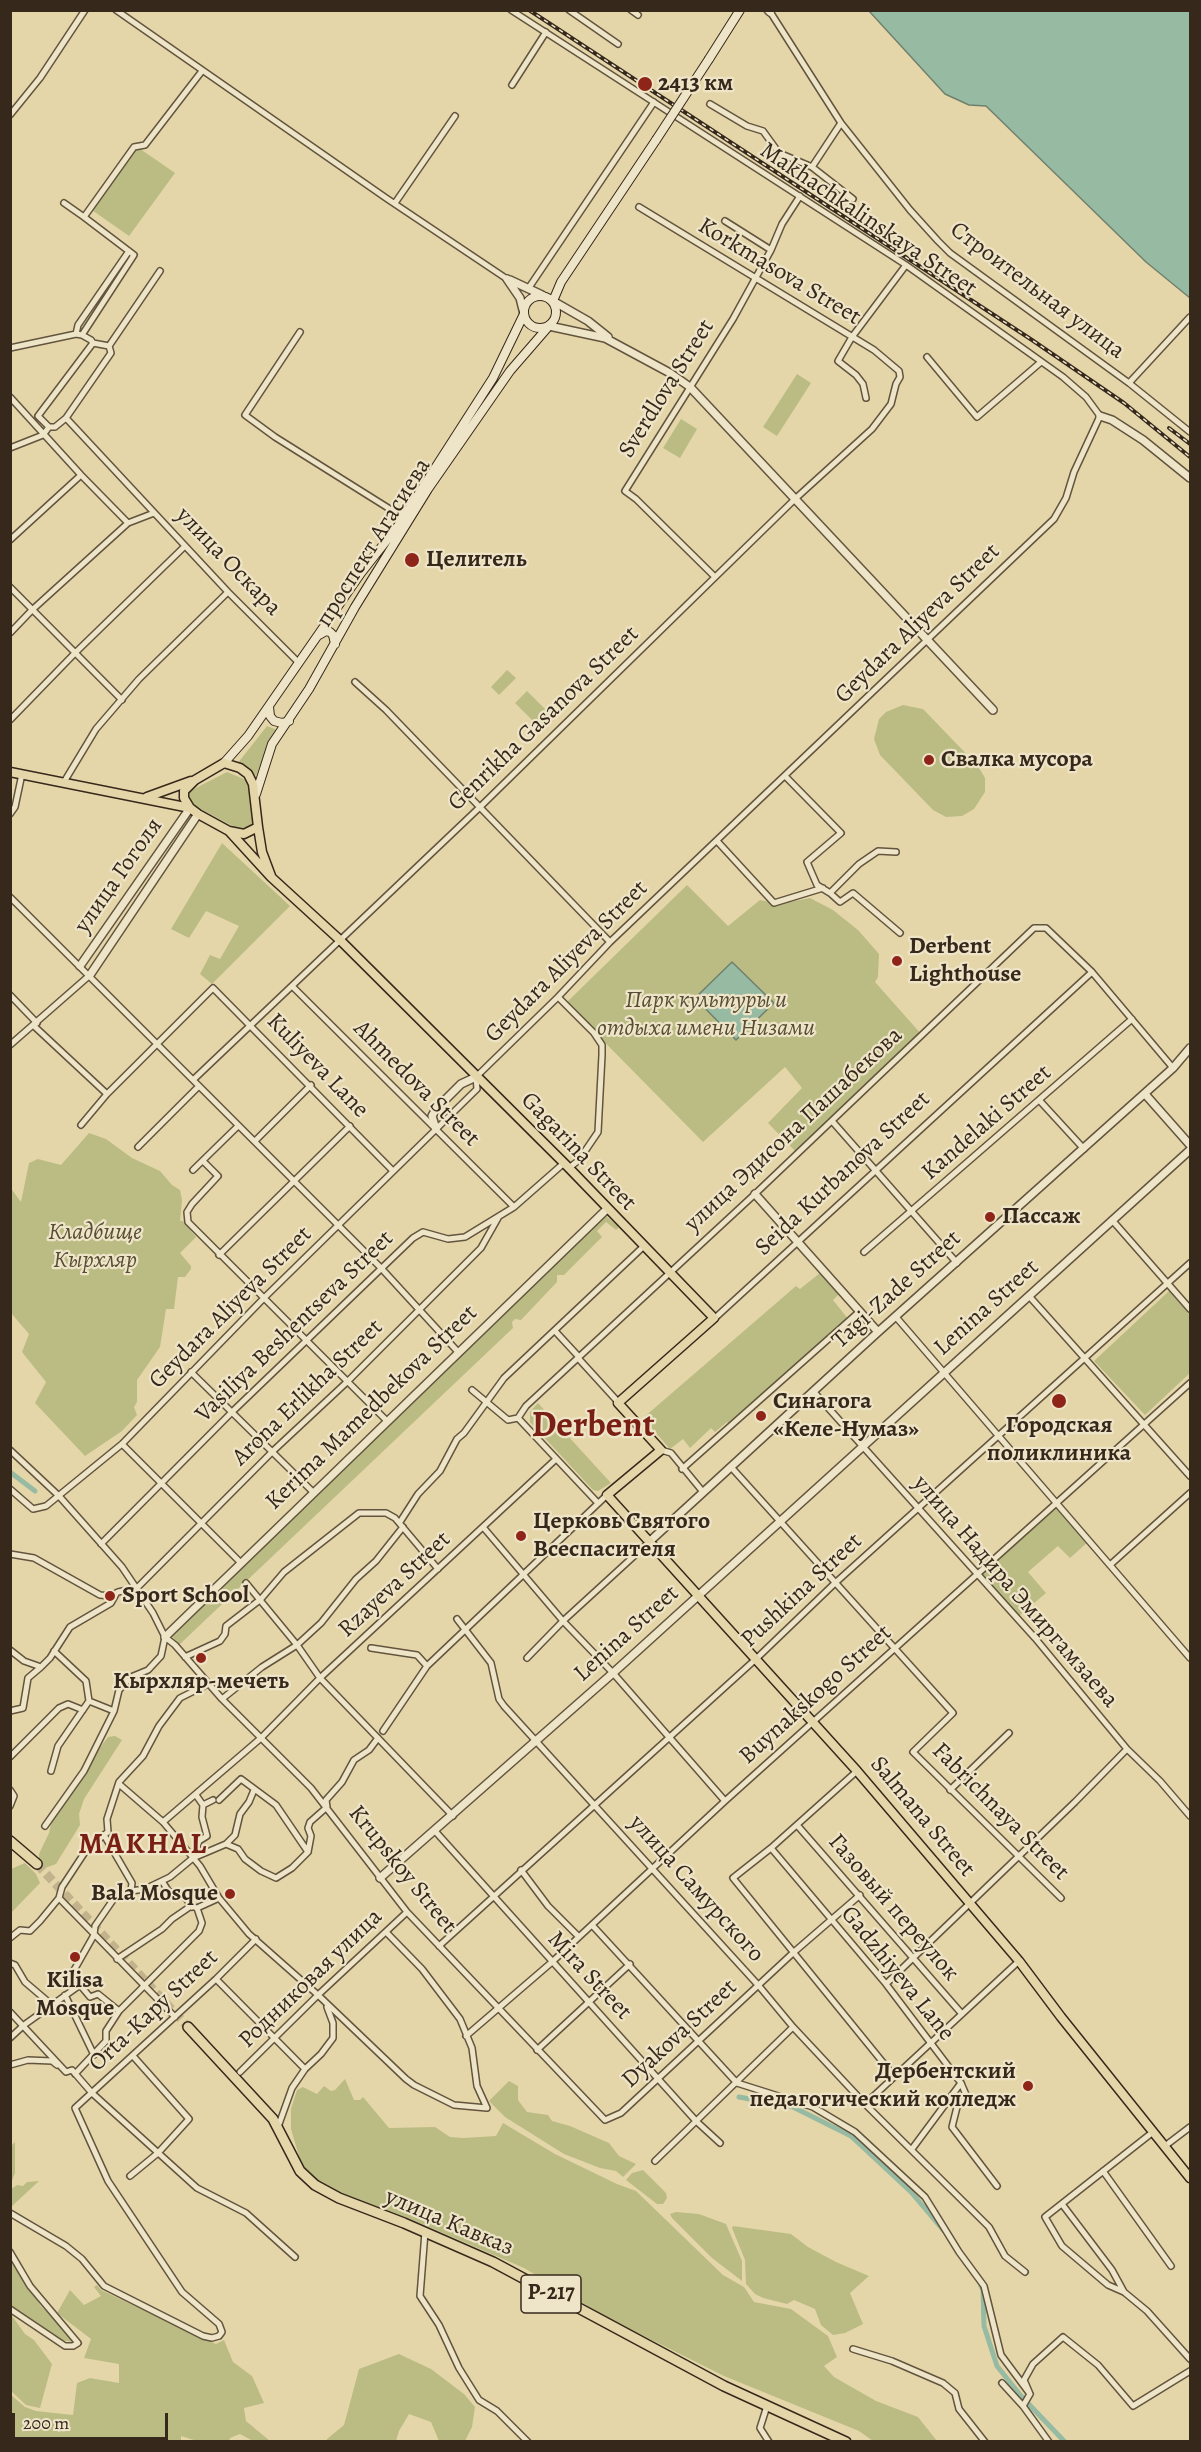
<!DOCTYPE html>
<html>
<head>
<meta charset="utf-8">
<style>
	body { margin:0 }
	#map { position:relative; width:1201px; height:2452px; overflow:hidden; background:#e5d6a9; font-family:Alegreya,serif }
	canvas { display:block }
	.frame { position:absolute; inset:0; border:12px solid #36281b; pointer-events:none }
	.scale { position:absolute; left:12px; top:2413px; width:156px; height:27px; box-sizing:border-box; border:3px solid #36281b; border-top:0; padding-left:8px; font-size:18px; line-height:21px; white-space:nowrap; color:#36281b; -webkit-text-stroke:4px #eee4c7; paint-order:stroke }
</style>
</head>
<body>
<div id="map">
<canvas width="1201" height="2452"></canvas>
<div class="frame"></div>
<div class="scale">200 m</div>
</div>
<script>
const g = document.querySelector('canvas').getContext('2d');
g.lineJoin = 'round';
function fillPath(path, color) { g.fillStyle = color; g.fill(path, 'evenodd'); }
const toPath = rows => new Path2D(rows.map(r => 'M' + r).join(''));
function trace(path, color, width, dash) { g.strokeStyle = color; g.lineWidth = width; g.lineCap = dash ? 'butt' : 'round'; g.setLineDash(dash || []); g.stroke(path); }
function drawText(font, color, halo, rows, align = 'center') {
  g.font = font + ' Alegreya,serif'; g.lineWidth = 4.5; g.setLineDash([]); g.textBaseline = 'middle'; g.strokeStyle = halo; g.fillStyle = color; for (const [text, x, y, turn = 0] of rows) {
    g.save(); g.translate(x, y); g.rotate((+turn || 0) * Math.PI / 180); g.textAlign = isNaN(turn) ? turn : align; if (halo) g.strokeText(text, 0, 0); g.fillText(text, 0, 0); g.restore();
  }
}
fillPath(toPath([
	[136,146,175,173,129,236,89,208],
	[797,374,811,383,777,436,763,427],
	[681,419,697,429,680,458,663,448],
	[507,670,516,678,499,695,491,687],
	[527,691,550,714,538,726,515,703],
	[903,705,923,709,978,766,985,778,985,792,974,809,962,816,946,817,933,810,880,755,874,739,879,719,886,712],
	[267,726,277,730,269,743,256,776,247,768,237,764],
	[227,772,244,779,249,785,254,797,252,826,242,831,197,807,188,799,190,791],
	[222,843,290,906,212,984,200,974,210,955,220,959,239,926,206,911,189,938,171,929],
	[687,885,728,926,760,900,779,904,810,898,833,910,858,930,879,954,878,977,875,982,922,1035,797,1153,768,1123,802,1088,785,1067,703,1142,566,1003],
	[89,1133,106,1139,132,1158,160,1171,172,1185,180,1190,182,1200,180,1221,183,1221,196,1237,180,1253,191,1266,191,1269,185,1277,178,1277,174,1309,166,1309,160,1347,137,1380,137,1402,134,1407,137,1415,122,1431,85,1456,35,1403,46,1382,22,1352,29,1334,11,1313,10,1187,21,1202,29,1163,38,1159,61,1165],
	[605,1215,619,1227,616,1230,606,1222,597,1231,602,1237,564,1275,557,1275,557,1282,521,1320,515,1319,512,1322,513,1328,179,1645,171,1635],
	[820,1273,839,1294,833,1300,849,1320,730,1425,727,1422,715,1432,711,1428,690,1448,683,1439,670,1449,643,1418,796,1286,800,1289],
	[1169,1291,1190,1315,1190,1373,1145,1415,1094,1361],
	[538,1403,589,1459,611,1483,598,1491,593,1490,530,1422,530,1412],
	[1058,1507,1089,1541,1070,1558,1058,1546,1028,1572,1046,1593,1018,1617,981,1575],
	[115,1736,122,1740,84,1799,79,1814,80,1825,56,1864,45,1868,39,1863,39,1854,49,1833,52,1820,63,1805,69,1788,108,1737],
	[25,1863,36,1874,40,1883,11,1913,11,1869],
	[345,2079,354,2100,360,2100,363,2097,389,2128,435,2127,450,2137,463,2138,496,2136,503,2123,555,2154,617,2184,636,2191,723,2275,744,2287,754,2302,791,2309,828,2336,837,2357,824,2366,834,2377,876,2401,918,2417,937,2441,873,2441,859,2431,724,2376,610,2319,524,2268,408,2218,346,2196,322,2184,309,2175,301,2163,291,2129,291,2109,297,2090,303,2087,317,2094,324,2086,331,2091,335,2090],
	[509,2081,518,2086,518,2100,527,2112,548,2115,552,2121,570,2126,609,2143,619,2156,636,2164,623,2177,616,2171,600,2168,564,2154,505,2117,489,2101],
	[15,2142,15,2173,11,2183,11,2146],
	[643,2170,666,2193,667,2198,663,2204,657,2204,626,2180,632,2173],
	[39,2181,11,2207,11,2189,17,2185,23,2186,27,2182],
	[676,2212,699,2214,726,2224,742,2261,742,2281,712,2258,672,2218,670,2214],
	[733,2226,791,2234,808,2247,836,2262,869,2276,850,2293,863,2324,845,2333,833,2335,821,2325,815,2309,794,2300,787,2304,763,2298,755,2294,746,2284,745,2260,732,2228],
	[10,2255,40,2305,69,2335,74,2340,73,2342,61,2340,11,2306],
	[97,2285,101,2290,204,2339,216,2344,224,2340,233,2362,252,2376,264,2403,244,2408,246,2421,270,2441,253,2441,240,2434,230,2438,229,2442,197,2441,181,2436,181,2442,11,2441,10,2394,25,2407,36,2411,73,2415,77,2383,90,2378,119,2383,119,2364,84,2358,91,2339,57,2313,70,2290,84,2305,101,2296,94,2287],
	[10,2313,25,2334,34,2340,52,2364,40,2408,26,2405,11,2391],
	[399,2354,431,2369,464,2394,475,2407,472,2427,465,2441,439,2441,431,2422,409,2414,399,2431,396,2441,327,2441,327,2439,344,2425,359,2369]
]), '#babc84');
const water = toPath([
	[869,11,1190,11,1190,298,1146,262,986,106,969,105,945,94,869,11],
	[732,962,774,1003,736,1040,695,998,732,962]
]);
fillPath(water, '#97baa3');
trace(water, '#70806d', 1.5);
trace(toPath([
	[10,1472,35,1491],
	[739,2097,793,2107,851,2136,911,2192,944,2231],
	[981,2286,983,2290,984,2326,997,2366,1021,2396,1065,2442]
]), '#97baa3', 5);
trace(toPath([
	[37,1864,188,2027]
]), '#c2b38d', 9, [9, 4.5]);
const minor = toPath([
	[116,10,386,198,507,279],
	[569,10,618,44],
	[631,10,638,15],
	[769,10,841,123,910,210,938,241,950,253,1129,383,1190,432],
	[512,85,546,32],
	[710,104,747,126,763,131,779,153,812,167,853,199],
	[10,115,40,78,85,10],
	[812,167,841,123],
	[64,203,84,217],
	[395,203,455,116],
	[725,221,771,250],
	[528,289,654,102],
	[300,332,245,415,275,437,393,511,408,509],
	[76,334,78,325,129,251],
	[82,335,134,255,84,217,134,147,145,145,202,71],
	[93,343,109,346],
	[10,348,76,334,82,335,91,340,93,343,38,416,49,427,55,427,66,418,228,592,299,663],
	[927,357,977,417,1041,362],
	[1129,383,1190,317],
	[10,397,81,475,128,523],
	[866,398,863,384,856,375,838,361,852,337,906,265],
	[66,418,111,353,109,346,160,271],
	[10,448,43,435,49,427],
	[10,540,81,475],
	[715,577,636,499,625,491,733,319,771,250,782,224,800,196],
	[10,587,122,700],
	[10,633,32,610,128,523,154,513],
	[355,682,386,710,610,942],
	[10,720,75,653,185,546],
	[785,776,841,833,807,862,817,885,830,893,859,864,878,851,896,852],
	[64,782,96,729,139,679,228,592],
	[10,814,15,807,22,774],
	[717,841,774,903,823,888],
	[830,893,840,902,853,893,900,933],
	[10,897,381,1268,459,1353],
	[292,986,514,1207],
	[10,995,37,1023],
	[558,997,594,1033,602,1045,602,1055,598,1132,579,1160,569,1168],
	[34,1026,107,1094],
	[10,1045,90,975],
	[193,1080,480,807,795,499,872,429,891,404,896,384,900,377,899,371,874,350,639,207],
	[1040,1101,1084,1149],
	[832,1121,957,1263],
	[81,1125,107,1094,213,988,393,1171],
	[255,1141,311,1085],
	[138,1147,199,1086],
	[203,1161,218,1176,192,1204,187,1212,188,1222,387,1421],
	[193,1170,238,1126],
	[1112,1220,1190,1309],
	[864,1252,1132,1019],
	[219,1255,350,1126],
	[1029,1296,1190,1476],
	[896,1317,1190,1658],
	[715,1318,1092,972],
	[555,1331,579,1357],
	[578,1358,619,1403],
	[191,1372,313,1492],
	[472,1390,508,1420,518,1418],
	[813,1391,1035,1638,1127,1749,1160,1781,1190,1816],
	[518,1418,526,1406,755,1194,1034,928,1046,928,1092,972,1173,1068],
	[518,1418,597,1502],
	[122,1444,241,1563],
	[10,1450,59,1496,122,1567,153,1613,165,1637,175,1645,222,1699,311,1788,407,1912,605,2120,621,2113,794,1952,860,1895],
	[661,1450,671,1453,703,1492],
	[731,1467,953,1713,913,1752,1061,1898],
	[682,1469,860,1311],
	[10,1489,33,1509,46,1506,122,1444,264,1298,477,1089,476,1077,558,997,610,942,1054,519,1066,498,1074,472,1100,416,1086,397,1063,377,906,265,511,10],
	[400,1522,418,1494,440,1471,457,1439,464,1433,504,1378,644,1246],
	[483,1527,563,1621,613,1673,725,1801],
	[101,1544,232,1412,413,1238,423,1232,448,1239,465,1237,514,1207,564,1163],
	[10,1554,34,1558,100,1595,110,1596,118,1592,137,1588,273,1451,348,1381,481,1248,498,1218],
	[1110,1565,1190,1493],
	[246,1583,297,1645,320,1678,453,1816],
	[457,1619,491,1663,499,1699,504,1706,759,1986,793,2027,865,2104,989,2227,1005,2256,1025,2272],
	[371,1648,417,1655,427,1666],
	[10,1650,24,1661,41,1667,50,1658,70,1627,111,1603,116,1594],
	[185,1657,220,1641,225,1634,226,1626,261,1599,284,1572,359,1513,386,1513,395,1518,438,1569],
	[527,1658,563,1621,645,1546],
	[222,1699,262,1667,297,1645,321,1623,356,1579,376,1561,403,1527],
	[89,1701,114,1711],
	[10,1711,23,1708,28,1678,41,1667],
	[383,1731,427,1666,607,1495],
	[10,1757,59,1708,68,1704,83,1710],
	[51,1771,58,1746,89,1701,86,1681,54,1651],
	[857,1771,771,1848,733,1878,894,2076],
	[119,1784,163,1822,200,1866,219,1898,249,1934,318,1995,406,2079,414,2085,454,2105,487,2108,477,2086,472,2048,460,2019,422,1969,386,1932],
	[10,1790,14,1796,10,1806],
	[950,1790,1009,1733],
	[219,1800,241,1779,276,1805,308,1852],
	[203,1805,213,1800],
	[163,1822,261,1738,320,1678,555,1460],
	[797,1825,962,2014],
	[45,1826,84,1771,114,1711,119,1690,131,1677,148,1670,161,1656,165,1637],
	[435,1831,696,2121,720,2143],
	[104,1835,108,1832,107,1819,119,1782,143,1756,159,1726,180,1698,208,1684],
	[104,1835,132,1883,131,1891],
	[226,1844,238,1849,245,1859,261,1871,276,1878,292,1868,308,1852,311,1836,308,1828,310,1822,327,1807,326,1800,342,1782,354,1760,369,1750,378,1738],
	[771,1848,886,1984,961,2083,967,2097,957,2107,952,2127,997,2186],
	[193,1858,199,1841,207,1836,202,1817,203,1805,196,1795],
	[521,1870,548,1906,579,1937],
	[162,1881,169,1892,176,1892,185,1897,192,1907],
	[59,1898,175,2017],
	[592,1925,737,2083,813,2107,855,2132,925,2197,959,2252,984,2286,1001,2355,1030,2394],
	[10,1938,20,1930,30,1931,40,1921,59,1898,62,1887,87,1849,104,1835],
	[439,1946,757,1658,834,1584,1190,1263],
	[117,1959,162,1929,172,1919,191,1906,197,1908,219,1898],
	[10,1963,15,1965,25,1982,52,2005],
	[216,1979,305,2069],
	[886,1984,1075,1802,1127,1749],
	[80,1985,90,1997,98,1994,119,2011],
	[65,1995,94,2055],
	[10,2012,66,2072,72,2070,92,2093,197,2188,246,2213,295,2257],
	[466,2036,552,1962,725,1801,1190,1383],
	[10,2038,24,2025,80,1985,73,1972,94,1935,95,1926,115,1897,131,1891,145,1889,170,1877,193,1858,226,1844,235,1835,240,1814,249,1802,254,1790],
	[537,2050,630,1964],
	[10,2065,28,2060,52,2061,57,2065],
	[240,2072,318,1995,407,1912],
	[75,2074,106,2041,106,2031,119,2011,199,1931,202,1923,197,1908],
	[865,2104,1019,1961],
	[278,2127,292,2088,305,2069,321,2054,333,2038,333,2023,327,2007],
	[1153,2132,1045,2217,1062,2246,1108,2285,1124,2292,1147,2311,1190,2359],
	[1165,2146,1190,2127],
	[912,2149,961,2083],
	[655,2161,793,2027],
	[1103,2171,1171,2266],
	[130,2176,158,2153,189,2119,133,2056],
	[1062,2204,1112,2270,1124,2292],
	[10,2213,66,2246,82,2259,104,2286,203,2336,212,2338,219,2336,222,2332,219,2324,182,2292,108,2181,75,2108,216,1979,256,1939],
	[425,2232,420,2296,439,2325,459,2368,479,2400,497,2411,528,2442],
	[10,2252,30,2286,78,2343,73,2346,65,2346,10,2309],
	[853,2349,892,2361,943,2383,955,2393,959,2409,985,2442],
	[1002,2383,1023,2406,1049,2442],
	[767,2406,760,2428,769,2442],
	[1023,2406,1030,2394,1024,2380,1033,2364,1063,2337,1098,2365,1133,2406,1190,2371]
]);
const tertiary = toPath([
	[768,10,770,12],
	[507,279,520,298,524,314],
	[510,280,542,295],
	[553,301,588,321,608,337],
	[549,326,605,338,670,373,690,387,993,710],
	[1100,416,1112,420,1143,440,1190,478],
	[80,966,190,808],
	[90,975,198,814],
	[1145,1094,1190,1145],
	[436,1129,432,1116,436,1109,461,1084,476,1077],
	[755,1194,878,1332],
	[649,1542,878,1332,1173,1068,1190,1048],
	[165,1637,607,1209],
	[380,1878,613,1673,1190,1150]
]);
const secondary = toPath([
	[709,59,740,10],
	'524 312a16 16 0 1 1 32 0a16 16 0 1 1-32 0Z',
	[553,301,561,282,656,140],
	[393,511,407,519],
	[319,635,326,631,330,632,333,635,335,644],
	[269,707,270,716,274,721,282,723,289,721],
	[224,763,248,736,361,573,398,526,493,378,524,314],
	[256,794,272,744,309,689,355,607,428,489,510,371,549,326]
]);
const primary = toPath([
	[224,763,240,768,248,774,253,784,258,827,244,834,229,831,198,814,190,808,184,798,184,791,195,780,224,763],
	[10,772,190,808],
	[147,797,191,781],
	[258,827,262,852,271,876],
	[229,831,271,877,341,941,569,1168,714,1318,618,1403,661,1450,607,1495],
	[607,1495,857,1771,1019,1961,1061,2017,1190,2178]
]);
const trunk = toPath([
	[10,1841,37,1864],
	[188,2027,273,2119,300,2171,315,2185,339,2198,404,2223,493,2262,724,2386,846,2442]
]);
trace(minor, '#62543e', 8);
trace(tertiary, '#62543e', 10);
trace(secondary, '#36281b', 10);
trace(primary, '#36281b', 11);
trace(trunk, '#36281b', 12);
trace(minor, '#eee4c7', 5);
trace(tertiary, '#eee4c7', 7);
trace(secondary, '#eee4c7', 8);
trace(primary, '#e5d6a9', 8);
trace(trunk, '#e5d6a9', 9);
const rail = toPath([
	[529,10,1032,340,1124,403,1190,457],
	[1169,428,1190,444]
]);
trace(rail, '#36281b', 4);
trace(rail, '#eee4c7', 1.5, [4.5]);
const secondaryBridge = toPath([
	[656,140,709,59]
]);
trace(secondaryBridge, '#36281b', 10, []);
trace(secondaryBridge, '#eee4c7', 8);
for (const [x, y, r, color] of [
	[645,84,8,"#8f2418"],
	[412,560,8,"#8f2418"],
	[929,760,6,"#8f2418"],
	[897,961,6,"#8f2418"],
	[990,1217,6,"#8f2418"],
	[1059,1401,8,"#8f2418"],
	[761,1416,6,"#8f2418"],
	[521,1536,6,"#8f2418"],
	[110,1596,6,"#8f2418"],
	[201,1658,6,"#8f2418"],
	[230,1894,6,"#8f2418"],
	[75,1957,6,"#8f2418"],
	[1028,2086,6,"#8f2418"]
]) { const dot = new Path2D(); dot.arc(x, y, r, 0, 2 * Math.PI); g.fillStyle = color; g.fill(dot); trace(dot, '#eee4c7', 2); }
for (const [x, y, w] of [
	[551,2294,60]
]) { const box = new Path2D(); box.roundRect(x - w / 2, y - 19, w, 38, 4.5); g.fillStyle = '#eee4c7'; g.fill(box); trace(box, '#36281b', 1.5); }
drawText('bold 22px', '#36281b', null, [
	["Р-217",551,2294]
]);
drawText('bold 24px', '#36281b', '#eee4c7', [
	["2413 км",658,84],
	["Целитель",426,560],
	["Свалка мусора",941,760],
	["Derbent",909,947],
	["Lighthouse",909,975],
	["Пассаж",1002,1217],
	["Синагога",773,1402],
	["«Келе-Нумаз»",773,1430],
	["Городская",1059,1426,"center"],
	["поликлиника",1059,1454,"center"],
	["Церковь Святого",533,1522],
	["Всеспасителя",533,1550],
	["Sport School",122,1596],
	["Кырхляр-мечеть",201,1682,"center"],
	["Bala Mosque",218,1894,"right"],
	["Kilisa",75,1981,"center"],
	["Mosque",75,2009,"center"],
	["Дербентский",1016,2072,"right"],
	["педагогический колледж",1016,2100,"right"]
], 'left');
drawText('24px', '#36281b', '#eee4c7', [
	["Makhachkalinskaya Street",868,220,34],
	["Korkmasova Street",779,272,31],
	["Строительная улица",1037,291,37],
	["Sverdlova Street",667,389,-58],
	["проспект Агасиева",374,543,-58],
	["улица Оскара",228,562,46],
	["Geydara Aliyeva Street",918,624,-44],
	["Genrikha Gasanova Street",544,719,-44],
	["улица Гоголя",119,876,-55],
	["Geydara Aliyeva Street",567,962,-45],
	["Kuliyeva Lane",317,1066,46],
	["Ahmedova Street",416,1084,45],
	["Kandelaki Street",987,1123,-41],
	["улица Эдисона Пашабекова",794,1130,-43],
	["Gagarina Street",578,1152,46],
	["Seida Kurbanova Street",843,1174,-43],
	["Tagi-Zade Street",897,1290,-42],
	["Geydara Aliyeva Street",231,1308,-45],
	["Lenina Street",987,1308,-42],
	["Vasiliya Beshentseva Street",295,1327,-44],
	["Arona Erlikha Street",308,1393,-44],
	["Kerima Mamedbekova Street",372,1408,-44],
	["Rzayeva Street",395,1585,-43],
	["Pushkina Street",802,1591,-43],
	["улица Надира Эмиргамзаева",1015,1592,49],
	["Lenina Street",627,1634,-42],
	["Buynakskogo Street",816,1695,-42],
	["Fabrichnaya Street",1000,1812,45],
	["Salmana Street",922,1817,50],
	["Krupskoy Street",402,1870,51],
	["улица Самурского",696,1889,48],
	["Газовый переулок",893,1908,49],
	["Gadzhiyeva Lane",897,1974,51],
	["Mira Street",589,1976,47],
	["Родниковая улица",311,1979,-44],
	["Orta-Kapy Street",154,2011,-43],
	["Dyakova Street",680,2034,-43],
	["улица Кавказ",449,2223,23]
]);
drawText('italic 24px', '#574d35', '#eee4c7', [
	["Парк культуры и",706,1001],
	["отдыха имени Низами",706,1029],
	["Кладбище",95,1233],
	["Кырхляр",95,1261]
]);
g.letterSpacing = '1.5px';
drawText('bold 30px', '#7a1f14', '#eee4c7', [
	["MAKHAL",143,1846]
]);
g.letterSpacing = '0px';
drawText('bold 36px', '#7a1f14', '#eee4c7', [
	["Derbent",593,1427]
]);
</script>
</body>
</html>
